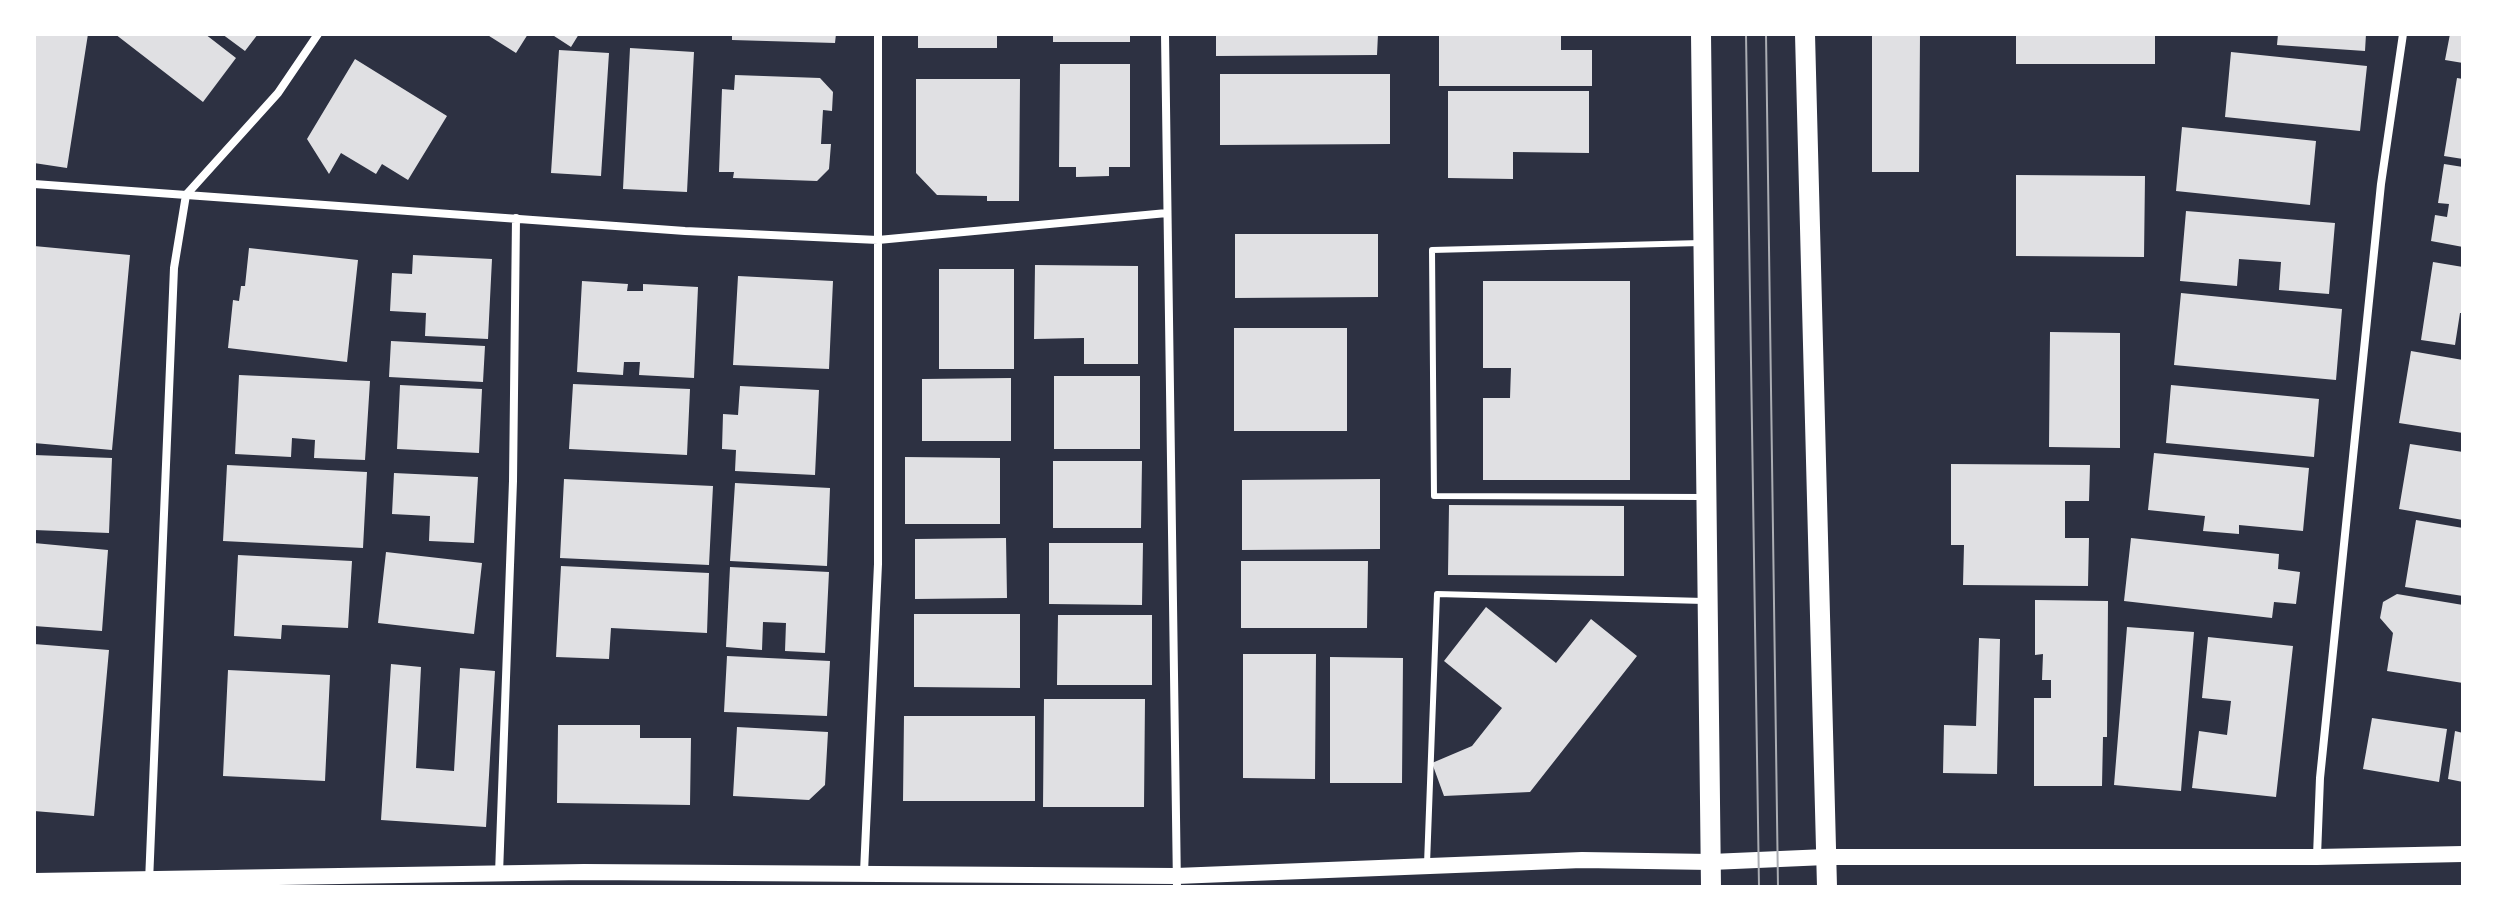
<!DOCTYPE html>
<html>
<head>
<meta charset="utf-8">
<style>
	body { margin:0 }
	#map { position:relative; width:2497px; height:921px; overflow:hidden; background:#2d3142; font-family:Karla,sans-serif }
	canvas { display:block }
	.frame { position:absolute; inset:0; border:36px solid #fff; pointer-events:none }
</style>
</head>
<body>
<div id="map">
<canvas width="2497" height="921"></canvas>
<div class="frame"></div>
</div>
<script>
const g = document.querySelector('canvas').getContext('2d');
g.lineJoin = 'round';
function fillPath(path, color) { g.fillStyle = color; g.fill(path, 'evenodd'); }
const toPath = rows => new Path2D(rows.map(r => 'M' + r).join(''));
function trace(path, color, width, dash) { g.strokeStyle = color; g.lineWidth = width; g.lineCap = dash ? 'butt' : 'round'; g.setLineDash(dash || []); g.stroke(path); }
fillPath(toPath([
	[34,34,88,34,67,168,34,163],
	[115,34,205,34,236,58,203,102],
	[222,34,258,34,245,51],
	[486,34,528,34,516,53],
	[551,34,579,34,571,47],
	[732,34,836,34,835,43,732,40],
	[918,34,997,34,997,48,918,48],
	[1053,34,1130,34,1130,42,1053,42],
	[1216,34,1378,34,1377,55,1216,56],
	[1439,34,1561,34,1561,50,1592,50,1592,86,1439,86],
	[1872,34,1920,34,1919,172,1872,172],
	[2016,34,2155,34,2155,64,2016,64],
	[2278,34,2366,34,2365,51,2277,45],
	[2450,34,2463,34,2463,63,2445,60],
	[630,48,694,52,687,192,623,189],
	[559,50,609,53,601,176,551,173],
	[2231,52,2367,66,2360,131,2225,117],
	[355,59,447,116,408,180,382,164,376,174,341,153,329,174,307,139],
	[1060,64,1130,64,1130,167,1109,167,1109,176,1076,177,1076,167,1059,167],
	[1220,74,1390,74,1390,144,1220,145],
	[735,75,820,78,833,92,832,111,823,110,821,144,831,144,829,169,817,181,733,178,734,172,719,172,722,89,734,90],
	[2457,78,2463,79,2463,159,2444,156],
	[916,79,1020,79,1019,201,987,201,987,196,937,195,916,173],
	[1448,91,1589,91,1589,153,1513,152,1513,179,1448,178],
	[2182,127,2316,141,2310,205,2176,191],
	[2444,164,2463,167,2463,247,2431,241,2435,215,2447,217,2449,204,2438,203],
	[2016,175,2145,176,2144,257,2016,256],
	[2186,211,2335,223,2329,294,2279,290,2281,262,2239,259,2237,286,2180,281],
	[1235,234,1378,234,1378,297,1235,298],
	[34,246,130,255,112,450,34,443],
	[249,248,358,260,347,362,228,348,233,300,239,301,241,286,245,286],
	[413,255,492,259,488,339,425,336,426,313,390,311,392,273,412,274],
	[2433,262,2463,267,2463,313,2460,313,2455,345,2421,340],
	[1035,265,1138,266,1138,364,1084,364,1084,338,1034,339],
	[939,269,1014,269,1014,369,939,369],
	[738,276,833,281,829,369,733,365],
	[582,281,628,284,627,291,643,291,643,284,698,287,694,378,639,375,640,362,624,362,623,375,577,372],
	[1483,281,1630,281,1630,480,1483,480,1483,398,1510,398,1511,368,1483,368],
	[2181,293,2342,309,2336,380,2174,365],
	[1234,328,1347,328,1347,431,1234,431],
	[2050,332,2120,333,2120,448,2049,447],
	[391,341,485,346,483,382,389,377],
	[2411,351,2463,360,2463,433,2399,423],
	[239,375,370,381,365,460,314,458,315,440,292,438,291,457,235,454],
	[1054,376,1140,376,1140,449,1054,449],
	[1011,378,1011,441,922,441,922,379],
	[573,384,690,389,687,455,569,449],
	[400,385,482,389,479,453,397,449],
	[2171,385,2319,399,2314,457,2166,443],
	[740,386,819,390,815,475,735,471,736,450,722,449,723,414,738,415],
	[2410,444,2463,452,2463,520,2399,509],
	[2154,453,2309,468,2303,531,2239,525,2239,534,2203,531,2205,516,2148,510],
	[34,455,112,458,109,533,34,530],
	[905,457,1000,458,1000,524,905,524],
	[1053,461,1142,461,1141,528,1053,528],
	[1951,464,2090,465,2089,501,2065,501,2065,538,2089,538,2088,586,1963,585,1964,545,1951,545],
	[227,465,367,472,363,548,223,541],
	[394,473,478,477,474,543,429,541,430,516,392,514],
	[564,479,713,486,709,565,560,558],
	[1380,479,1380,549,1242,550,1242,480],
	[735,483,830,488,827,566,730,561],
	[1449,505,1624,506,1624,576,1448,575],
	[2416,520,2463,528,2463,596,2405,587],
	[1006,538,1007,598,915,599,915,539],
	[2131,538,2279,554,2278,569,2300,572,2296,604,2274,602,2272,618,2124,601],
	[34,543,108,550,102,631,34,626],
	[1049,543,1143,543,1142,605,1049,604],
	[386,552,482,563,474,634,378,623],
	[238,555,352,561,348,628,282,625,281,639,234,636],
	[1241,561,1368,561,1367,628,1241,628],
	[561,566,709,573,707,633,611,628,609,659,556,657],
	[730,567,829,572,825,653,785,651,786,623,763,622,762,650,726,647],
	[2397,594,2463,605,2463,683,2387,671,2393,633,2380,618,2383,602],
	[2035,600,2108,601,2107,737,2103,737,2102,786,2034,786,2034,698,2051,698,2051,680,2042,680,2043,654,2035,655],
	[1486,607,1556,663,1591,619,1637,656,1530,792,1444,796,1432,763,1472,746,1502,708,1444,661],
	[914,614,1020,614,1020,688,914,687],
	[1058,615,1152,615,1152,685,1057,685],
	[2127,627,2194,632,2181,791,2114,785],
	[2208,637,2293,646,2276,797,2192,788,2199,731,2227,735,2231,701,2202,698],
	[1979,638,2000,639,1997,774,1943,773,1944,725,1976,726],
	[34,644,109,650,94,816,34,811],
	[1243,654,1316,654,1315,779,1243,778],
	[727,656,830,661,827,716,724,712],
	[1330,657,1403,658,1402,783,1330,783],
	[391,664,421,667,416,768,454,771,460,668,495,671,486,827,381,820],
	[228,670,330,675,325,781,223,776],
	[1044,699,1145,699,1144,807,1043,807],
	[904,716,1035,716,1035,801,903,801],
	[2372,718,2447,729,2439,782,2363,769],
	[558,725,640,725,640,738,691,738,690,805,557,803],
	[737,727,828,732,825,785,809,800,733,796],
	[2455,731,2463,733,2463,782,2448,779]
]), '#e0e0e3');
trace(toPath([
	[1701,243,1432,250,1434,496,1703,497],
	[1427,864,1437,594,1704,601]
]), '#fff', 6);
trace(toPath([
	[1165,34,1177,887],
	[34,184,685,231,878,240,1167,213],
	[2317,856,2320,778,2381,184,2403,34],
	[864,872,878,564,878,34],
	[499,874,513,481,516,218],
	[149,882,174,268,186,195,278,93,318,34]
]), '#fff', 8);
trace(toPath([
	[34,881,584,872,1176,876,1582,860,1711,862,1826,857,2317,857,2463,854]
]), '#fff', 16);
trace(toPath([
	[1701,34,1711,887],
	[1805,34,1827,887]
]), '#fff', 20);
trace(toPath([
	[1746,34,1759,887],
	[1766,34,1778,887]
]), '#abadb3', 2);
</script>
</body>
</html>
